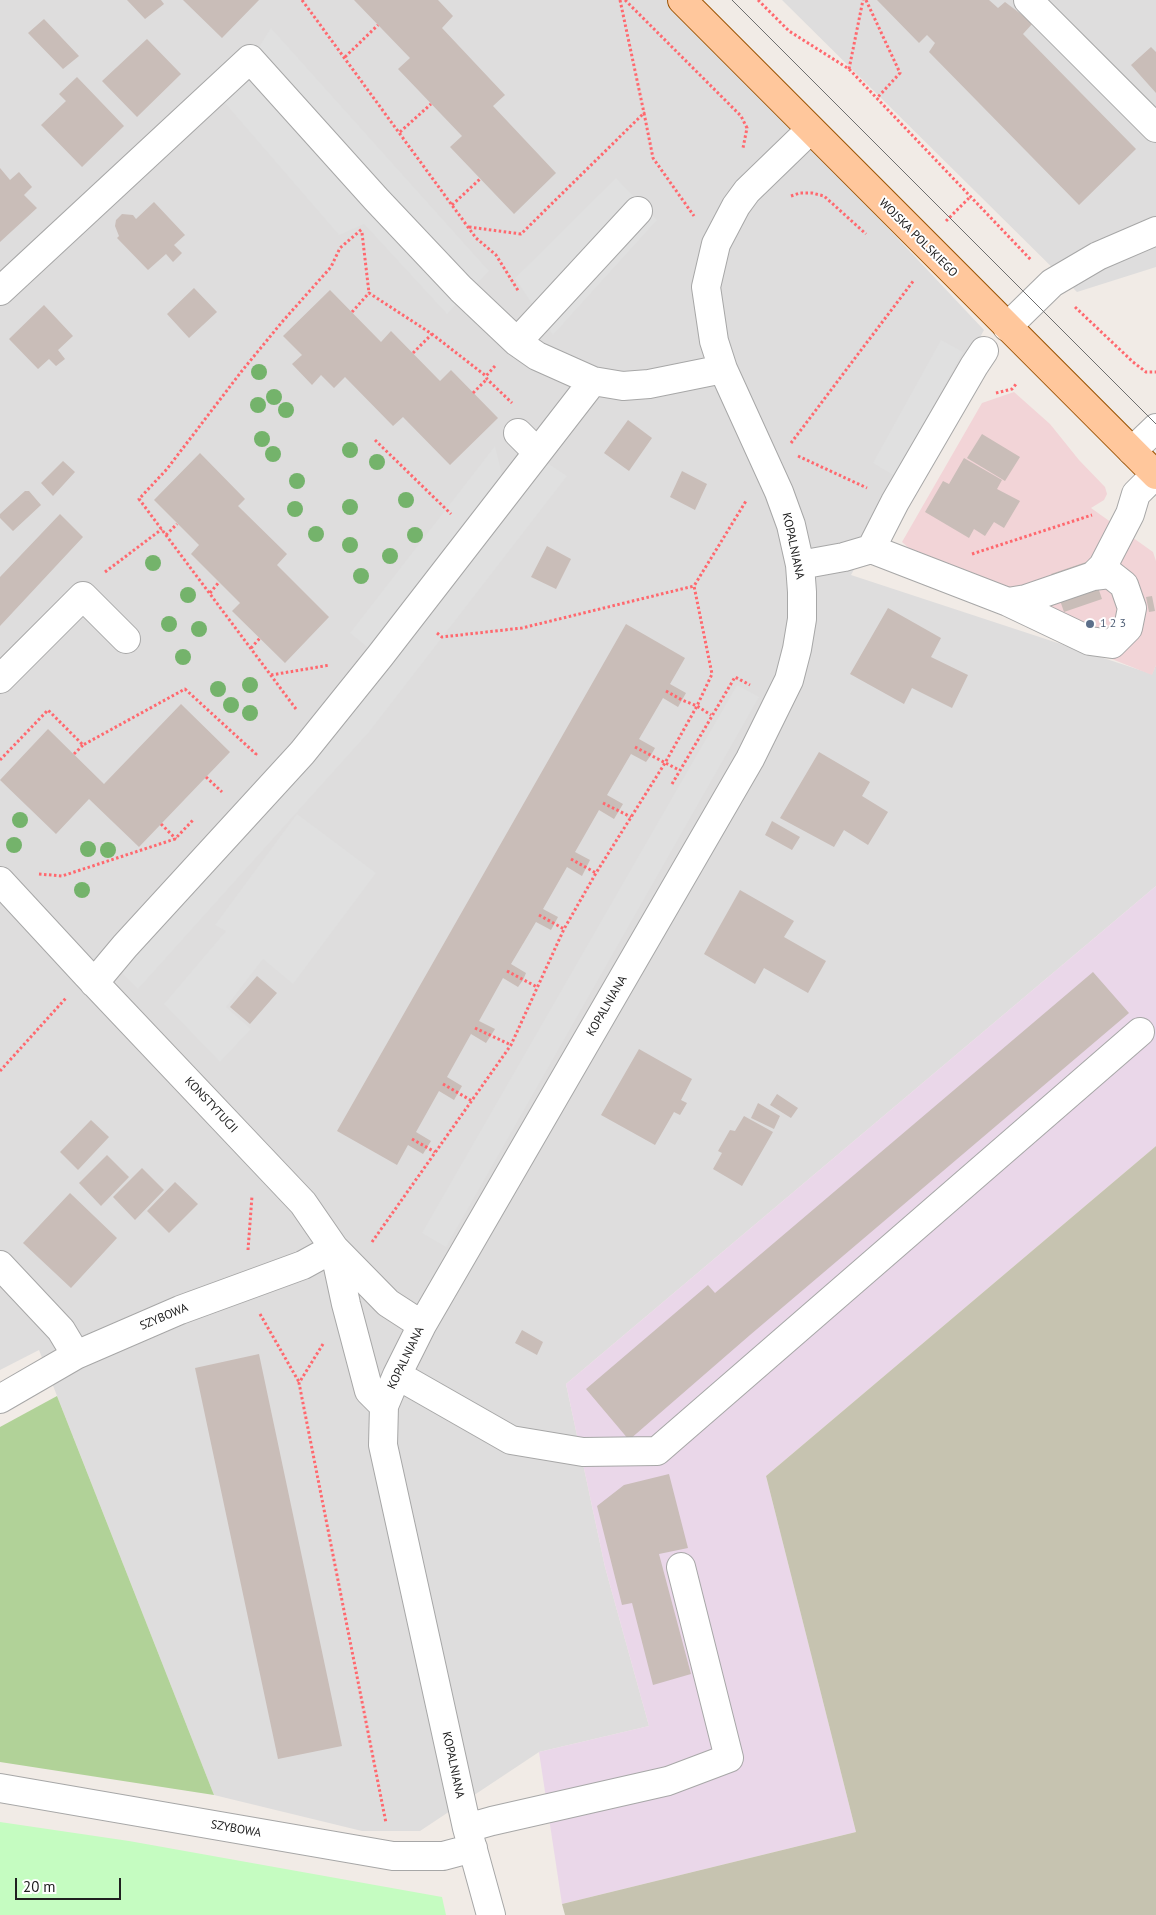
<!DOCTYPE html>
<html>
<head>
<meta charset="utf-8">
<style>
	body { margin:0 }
	#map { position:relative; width:1156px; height:1915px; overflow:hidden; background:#f1ebe6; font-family:"PT Sans",sans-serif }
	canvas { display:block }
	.scale { position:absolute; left:15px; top:1878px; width:106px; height:22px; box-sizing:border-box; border:2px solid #202020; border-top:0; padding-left:6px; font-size:15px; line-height:18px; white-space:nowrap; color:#202020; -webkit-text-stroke:4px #fff; paint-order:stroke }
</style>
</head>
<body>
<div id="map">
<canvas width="1156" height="1915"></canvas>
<div class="scale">20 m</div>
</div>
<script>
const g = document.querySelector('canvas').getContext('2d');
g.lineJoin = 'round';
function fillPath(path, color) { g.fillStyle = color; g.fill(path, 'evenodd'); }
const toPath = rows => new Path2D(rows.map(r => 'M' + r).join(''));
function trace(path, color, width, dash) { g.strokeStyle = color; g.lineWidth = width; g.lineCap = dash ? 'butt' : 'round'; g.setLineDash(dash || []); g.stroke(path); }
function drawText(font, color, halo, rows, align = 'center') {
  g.font = font + ' "PT Sans",sans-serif'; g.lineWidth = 4; g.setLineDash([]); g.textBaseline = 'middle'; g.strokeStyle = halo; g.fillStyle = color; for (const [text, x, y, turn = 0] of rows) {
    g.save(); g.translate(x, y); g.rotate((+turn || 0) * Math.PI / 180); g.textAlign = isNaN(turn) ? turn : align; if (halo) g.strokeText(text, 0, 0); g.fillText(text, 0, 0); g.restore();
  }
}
fillPath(toPath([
	[0,0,673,0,984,330,851,575,1152,674,1156,665,1156,886,566,1384,605,1567,649,1726,539,1752,420,1831,362,1831,214,1795,39,1350,0,1370],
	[782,0,1156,0,1156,267,1077,292]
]), '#dedddd');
fillPath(toPath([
	[1014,392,1050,424,1079,460,1105,487,1107,494,1104,500,1091,508,1153,552,1156,561,1156,665,1152,675,921,583,911,550,902,542,982,403]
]), '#f2d4d7');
fillPath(toPath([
	[1156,886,1156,1146,766,1476,856,1832,562,1904,539,1752,649,1726,605,1567,566,1384]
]), '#ead7e9');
fillPath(toPath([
	[1156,1146,1156,1915,565,1915,562,1904,856,1832,766,1476]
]), '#c6c3b0');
fillPath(toPath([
	[57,1396,214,1795,0,1762,0,1427]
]), '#b1d298');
fillPath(toPath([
	[0,1822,129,1841,442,1897,446,1915,0,1915]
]), '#c5fcc1');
fillPath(toPath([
	[271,28,489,271,447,314,364,224,339,235,224,102],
	[616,178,657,220,553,335,515,278],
	[941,340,963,352,895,476,873,463],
	[495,446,504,482,372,651,350,633],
	[546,462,567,476,369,732,138,989,118,969],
	[737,685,759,697,446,1247,422,1233],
	[297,814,376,873,293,984,263,959,226,1007,251,1029,220,1062,164,1004,226,931,215,925]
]), '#e0e0e0');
fillPath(toPath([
	[127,0,161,0,164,4,145,19],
	[183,0,259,0,222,38],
	[354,0,438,0,453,16,442,28,505,95,493,106,556,173,514,214,450,147,462,136,398,69,410,58],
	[877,0,989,0,998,8,1005,2,1033,23,1023,34,1136,149,1079,205,929,52,935,43,927,35,919,43],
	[44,19,79,56,63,69,28,33],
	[147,39,181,74,137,117,102,81],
	[1151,47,1156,52,1156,93,1131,65],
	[77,77,124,126,82,167,41,125,66,101,59,94],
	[0,168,10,180,19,172,32,187,24,195,37,208,0,242],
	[154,202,185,235,174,245,182,253,173,262,166,254,148,270,117,238,119,236,115,226,116,220,122,214,133,215,136,219],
	[194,288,217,312,189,338,167,314],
	[330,290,381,342,391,331,440,381,451,370,498,418,450,465,403,417,393,426,345,377,334,388,321,375,312,385,292,364,302,355,283,336],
	[44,305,73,336,58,350,65,359,56,366,49,359,38,369,9,339],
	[628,420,652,438,629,471,604,453],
	[982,434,1020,457,1005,481,967,458],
	[200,453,245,499,238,506,287,554,277,565,329,617,285,663,232,611,240,603,191,554,199,545,154,500],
	[964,458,1002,480,997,489,1020,501,1004,528,994,522,985,536,974,529,969,538,925,512,943,481,949,484],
	[63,461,75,472,53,496,41,483],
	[682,471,707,484,695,510,670,497],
	[25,491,29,491,41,505,13,531,0,518,0,514],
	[60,514,83,537,0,626,0,577],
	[547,546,571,559,556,589,531,577],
	[1089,561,1102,599,1064,612,1051,574],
	[1152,596,1155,611,1149,612,1146,597],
	[888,608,941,638,931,657,968,675,952,708,912,688,904,704,850,674],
	[626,624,685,658,670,684,686,693,678,707,663,698,639,739,655,748,651,755,646,762,631,754,607,795,623,804,614,819,599,810,575,852,590,860,582,876,567,867,543,909,558,917,551,930,536,922,511,964,526,973,523,980,518,987,503,978,479,1021,495,1029,486,1043,471,1034,447,1077,462,1086,454,1100,439,1091,416,1132,431,1141,423,1154,408,1145,397,1165,337,1131],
	[181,704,230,752,139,847,89,799,56,834,0,780,48,729,104,784],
	[819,752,870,782,862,796,888,812,868,845,844,830,834,847,780,818],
	[772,821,800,837,792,850,765,835],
	[740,890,794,921,784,937,826,961,808,993,764,968,755,984,704,954],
	[1093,972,1129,1013,750,1335,629,1440,586,1389,708,1285,715,1293],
	[257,976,277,993,250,1024,230,1007],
	[639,1049,692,1079,681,1100,687,1103,680,1115,674,1112,655,1145,601,1115],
	[777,1094,798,1108,791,1118,770,1105],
	[758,1103,780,1116,774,1129,751,1118],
	[744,1116,773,1132,742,1186,713,1169,722,1153,718,1151,730,1130,735,1131],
	[91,1120,109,1137,78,1170,60,1152],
	[107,1155,129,1177,101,1206,79,1183],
	[142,1168,164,1190,135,1220,113,1197],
	[175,1182,198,1204,169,1233,147,1211],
	[70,1193,117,1238,71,1288,23,1243],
	[522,1330,543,1342,537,1355,515,1343],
	[259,1354,342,1746,278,1759,195,1368],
	[669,1474,688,1548,659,1554,691,1674,653,1685,632,1603,622,1605,597,1506,624,1485]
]), '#c9bdb8');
const minor = toPath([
	[1028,0,1156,128],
	[0,291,250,59,376,199,461,289,517,342,537,356,593,381,623,386,649,384,723,369],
	[1007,327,1052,283,1098,256,1156,231],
	[517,342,638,211],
	[518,433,537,452],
	[1132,451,1156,428],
	[871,549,895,502,974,366,984,351],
	[800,565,844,557,871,549,1008,602,1090,641,1112,644,1128,628,1132,608,1124,585,1110,574,1093,576,1026,599,1008,602],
	[1093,576,1103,566,1130,514,1136,494,1156,474],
	[0,679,83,596,126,639],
	[0,881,87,975,303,1203,334,1248,388,1303,422,1325],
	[94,983,125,946,302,753,380,656,593,381],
	[334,1248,346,1304,369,1391,384,1406],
	[0,1265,61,1330,76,1355],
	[397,1375,511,1440,583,1452,657,1451,1140,1032],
	[0,1399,76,1355,180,1310,303,1265,334,1248],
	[0,1788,393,1856,443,1856,473,1848],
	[467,1828,492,1821,668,1781,729,1758,681,1567],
	[491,1915,467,1828,383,1445,384,1406,397,1375,422,1325,750,759,789,680,797,649,802,619,802,592,800,565,791,525,779,492,723,369,714,341,706,287,716,244,736,206,747,191,810,130]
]);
const major = toPath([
	[682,0,1156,475]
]);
trace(minor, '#a7a7a7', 30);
trace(major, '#9b5200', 30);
trace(toPath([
	[302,0,476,238,496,255,519,292],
	[620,0,644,113],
	[625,0,741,116,747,128,743,148],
	[758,0,789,31,849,69,1031,260],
	[866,0,900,73,878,97],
	[345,57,378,25],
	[849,69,863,0],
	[400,132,431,104],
	[791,196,800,193,812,193,824,196,866,234],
	[452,205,480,179],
	[946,221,970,197],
	[469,227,521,234,644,113,653,158,694,216],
	[362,233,369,293],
	[1075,307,1133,362,1146,372,1156,372],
	[352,312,369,293,432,334,486,376],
	[413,353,432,334],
	[495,366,486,376,487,379,512,403],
	[473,393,487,379],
	[996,393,1012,389,1017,383],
	[375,440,451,514],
	[791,443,914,280],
	[798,456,867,488],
	[166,535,177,524],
	[972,554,1092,515],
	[105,572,162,529],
	[210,593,219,582],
	[437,633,442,637,522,628,694,586],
	[251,648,260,638],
	[271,675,330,665],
	[666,691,682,700,697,706,711,715],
	[296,709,139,499,167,469,241,372,282,322,331,267,340,248,362,229],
	[635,747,679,770],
	[74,754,83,745],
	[0,760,48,710,83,745,185,689,256,754,255,755],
	[206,777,222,792],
	[672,784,735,677,750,685],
	[603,803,631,817],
	[161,824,176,839],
	[571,859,596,873],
	[39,874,62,876,175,839,194,819],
	[539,915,564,929],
	[507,971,537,987],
	[475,1028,511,1045],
	[0,1071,66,998],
	[443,1084,472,1101],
	[412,1139,435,1152],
	[372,1242,511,1045,564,929,596,873,665,763,697,706,712,674,694,586,746,501],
	[248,1250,252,1196],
	[260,1314,299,1382],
	[323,1344,299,1383,386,1823]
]), '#ff686e', 3, [2.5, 2.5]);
trace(minor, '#fff', 28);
trace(major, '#ffc79c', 28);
trace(toPath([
	[732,0,1156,424]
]), '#6e6e6e', 1);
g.fillStyle = '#74b36b';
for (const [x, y] of [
	[259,372],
	[274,397],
	[258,405],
	[286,410],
	[262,439],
	[350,450],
	[273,454],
	[377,462],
	[297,481],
	[406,500],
	[350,507],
	[295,509],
	[316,534],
	[415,535],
	[350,545],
	[390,556],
	[153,563],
	[361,576],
	[188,595],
	[169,624],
	[199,629],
	[183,657],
	[250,685],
	[218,689],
	[231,705],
	[250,713],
	[20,820],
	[14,845],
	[88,849],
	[108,850],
	[82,890]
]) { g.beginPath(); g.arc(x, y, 8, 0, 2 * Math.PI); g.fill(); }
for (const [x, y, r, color] of [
	[1090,624,5,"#5c6f8a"]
]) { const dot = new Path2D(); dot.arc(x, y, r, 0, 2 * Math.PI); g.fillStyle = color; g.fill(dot); trace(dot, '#fff', 2); }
drawText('12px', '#202020', '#fff', [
	["WOJSKA POLSKIEGO",918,238,45],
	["KOPALNIANA",793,546,78],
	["KOPALNIANA",607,1006,-60],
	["KONSTYTUCJI",211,1105,47],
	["SZYBOWA",164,1317,-23],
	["KOPALNIANA",406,1358,-64],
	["KOPALNIANA",453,1765,78],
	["SZYBOWA",236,1829,10]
]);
drawText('12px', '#4e5e75', '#fff', [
	["1 2 3",1100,624]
], 'left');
</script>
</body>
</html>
